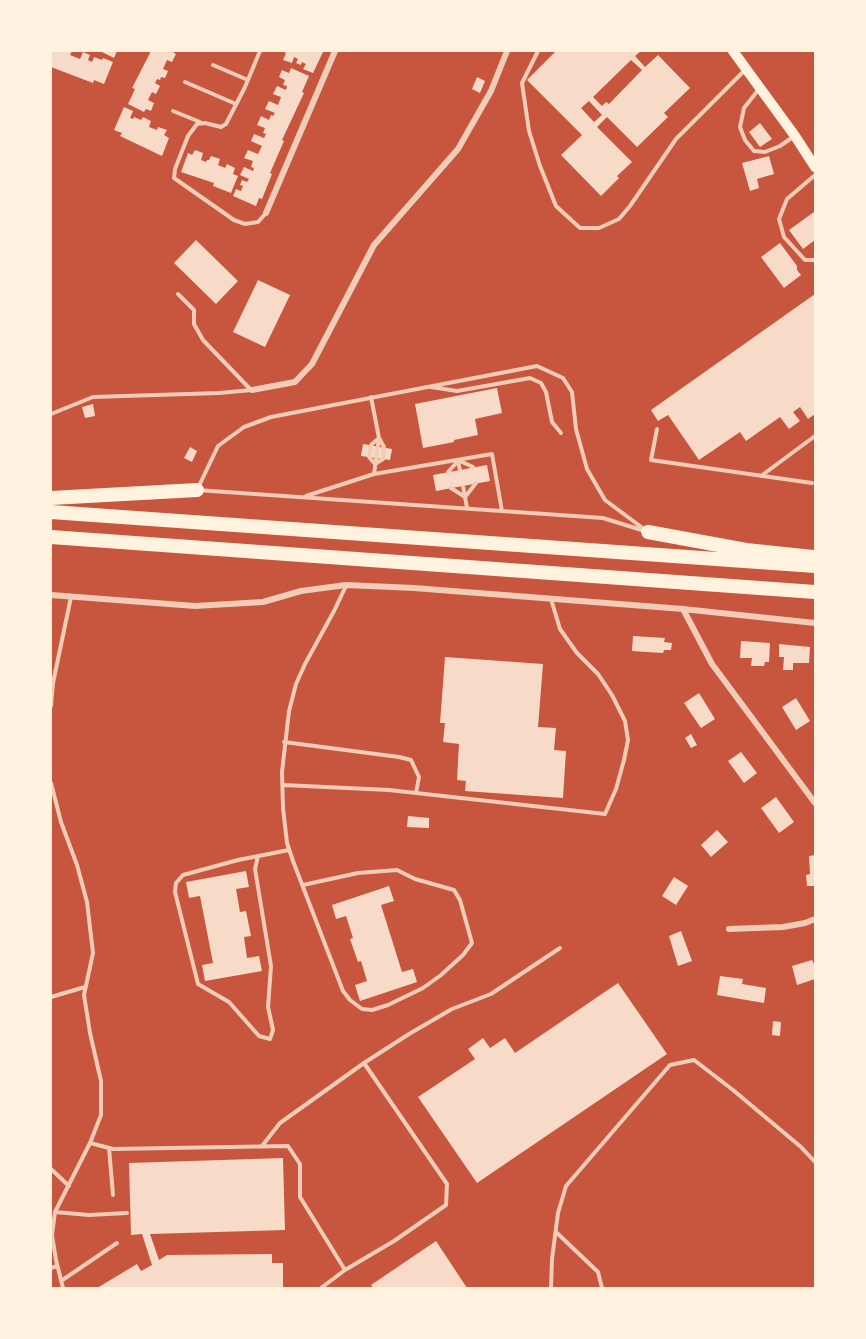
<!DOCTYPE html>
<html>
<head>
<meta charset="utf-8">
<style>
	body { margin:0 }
	#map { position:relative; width:866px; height:1339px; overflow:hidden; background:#c8553d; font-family:Helvetica,sans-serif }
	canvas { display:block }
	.frame { position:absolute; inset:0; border:52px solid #fff3e0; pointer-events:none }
</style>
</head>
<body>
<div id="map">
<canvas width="866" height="1339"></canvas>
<div class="frame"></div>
</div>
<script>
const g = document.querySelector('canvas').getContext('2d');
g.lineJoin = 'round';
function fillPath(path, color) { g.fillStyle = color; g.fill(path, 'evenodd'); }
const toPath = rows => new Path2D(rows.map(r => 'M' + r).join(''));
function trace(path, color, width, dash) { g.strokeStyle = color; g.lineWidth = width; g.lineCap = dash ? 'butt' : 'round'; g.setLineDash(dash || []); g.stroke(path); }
fillPath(toPath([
	[51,51,72,51,70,55,80,59,83,52,90,55,88,60,92,62,94,57,102,60,103,58,113,62,104,84,94,80,93,83,51,67],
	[100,51,117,51,114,58],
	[151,51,171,51,176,54,172,62,167,60,163,69,168,71,165,78,161,77,160,80,157,79,155,83,160,86,156,94,152,92,148,100,154,103,151,111,146,109,144,112,128,104,135,89,132,88],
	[282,51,320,51,323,52,313,73,303,69,306,64,302,62,301,65,296,63,298,59,294,57,292,63,283,60,286,53],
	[556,51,641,51,635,56,645,67,658,55,690,88,664,113,668,117,637,147,607,117,597,127,632,162,617,176,619,178,601,196,561,155,582,135,527,80],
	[631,60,642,70,609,104,606,102,602,106,593,97],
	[589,101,602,115,594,122,581,108],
	[291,68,309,76,302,92,304,93,282,140,284,141,270,173,272,174,262,199,259,198,256,206,233,196,236,189,241,191,243,186,240,185,242,180,247,182,249,179,240,175,244,167,253,171,254,168,251,167,253,161,244,158,248,150,258,154,262,146,251,141,254,134,264,138,266,134,263,133,265,128,257,125,261,116,269,120,271,115,273,116,275,113,265,109,269,101,278,105,281,97,273,94,277,86,286,90,287,86,283,85,285,80,279,77,282,70,289,73],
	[477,77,485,81,480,93,472,89],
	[124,107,133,111,130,118,133,119,134,117,141,120,143,117,151,121,149,127,157,130,158,127,167,130,164,135,169,138,162,156,120,136,122,133,114,130],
	[760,123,772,139,760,147,749,132],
	[195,150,203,153,201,160,206,162,207,160,209,160,211,156,220,159,218,165,225,168,227,164,235,168,233,174,238,176,231,193,213,186,214,183,181,172,188,153,192,155],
	[769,156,774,174,757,179,759,188,750,191,742,163],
	[814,212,815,240,803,249,789,230],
	[196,240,238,281,216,304,174,263],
	[780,243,797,266,797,270,801,275,784,288,761,257],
	[258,280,290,295,265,347,233,332],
	[815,294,815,414,808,419,800,407,793,412,800,421,789,429,780,417,746,441,740,432,699,460,668,415,658,421,651,410],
	[497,388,502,413,475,419,478,435,454,440,454,442,423,448,415,404],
	[93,404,95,416,85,418,82,407],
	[363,444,392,449,390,460,361,456],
	[190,447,197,451,192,462,184,458],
	[487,465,490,481,436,491,433,475],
	[633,636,665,638,664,642,672,643,671,650,664,650,663,653,632,651],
	[741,641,770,643,769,662,765,662,764,666,751,666,752,658,740,658],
	[779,644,810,647,809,663,793,663,793,670,783,670,784,657,779,657],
	[445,657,543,664,538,727,556,728,554,750,566,751,563,798,465,791,466,781,457,780,459,744,443,742,445,723,440,723],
	[699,693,715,719,701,728,684,703],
	[796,698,810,721,796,730,782,707],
	[691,734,697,745,691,748,685,738],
	[741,752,757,773,744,783,728,761],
	[776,797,794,822,779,833,761,808],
	[408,816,429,818,429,828,407,827],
	[717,830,728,842,711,857,701,845],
	[815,855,815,886,807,886,806,875,810,874,809,856],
	[246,871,249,887,236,889,240,912,246,911,251,936,244,937,247,958,259,956,262,971,205,981,202,965,213,963,200,896,189,898,186,882],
	[674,877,688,886,676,905,662,896],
	[389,886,394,901,381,905,402,972,413,969,417,982,360,1001,355,985,367,981,361,961,358,962,350,939,353,938,346,916,336,919,332,905],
	[681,931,692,961,678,966,669,936],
	[812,960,815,966,815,979,797,985,792,966],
	[720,976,743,979,742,984,766,988,764,1003,717,995],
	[618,983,667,1054,477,1183,418,1097,475,1059,468,1049,483,1038,490,1048,505,1038,515,1053],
	[773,1021,781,1022,780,1036,772,1035],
	[283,1158,285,1230,150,1234,159,1260,167,1255,272,1254,272,1263,283,1263,283,1288,97,1288,137,1264,141,1271,152,1265,142,1234,131,1235,129,1163],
	[436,1241,467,1288,373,1288,371,1285]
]), '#f7dbc8');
trace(toPath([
	[260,51,245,87,226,124,221,127,205,123,197,124,188,136,175,169,174,178,234,220,245,224,258,222,266,213],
	[538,51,522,83,529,131,540,166,556,206,580,228,599,228,619,219,630,206,676,139,745,70],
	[213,65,248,80],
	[185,82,236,104],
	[759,89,744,108,740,127,745,140,754,151,765,152,780,146,793,137],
	[173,111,200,122],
	[815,175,787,199,779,219,784,237,805,260,815,260],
	[178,294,194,310,194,324,203,340,251,390],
	[537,366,563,378,572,392,576,429,587,469,605,500,648,532,603,518,197,490,218,446,244,427,271,417,537,366],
	[431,387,457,391,530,378,541,383,546,392,552,422,561,433],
	[371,397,379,438,374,474],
	[51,414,93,397,219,393,252,390],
	[657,429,651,460,812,483],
	[379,438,384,447,383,459,375,464,369,457,371,445,379,438],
	[458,461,460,470],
	[460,461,473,467],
	[448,472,458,461],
	[761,476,815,436],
	[463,486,467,508],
	[451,488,465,497,476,483],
	[306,496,374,474,492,454,502,511],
	[51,706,53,683,71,597],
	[284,742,399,757,411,760,419,777,416,793],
	[51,783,61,822,77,865,87,902,93,953,84,995,90,1033,101,1081,101,1115,90,1143,55,1212,52,1235,56,1260,63,1288],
	[283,785,389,790,605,814,616,789,624,760,628,740,625,721,612,695,598,674,577,653,560,629,551,599],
	[258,856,255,869,271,966,268,1007,273,1030,270,1039,259,1036,229,1002,198,984,175,892,176,883,183,875,238,860,289,850],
	[303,885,358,873,397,870,415,879,454,890,460,900,472,943,463,955,441,975,423,988,388,1005,372,1010,362,1009,350,1000,343,991,293,861,287,843,283,808,282,772,289,711,296,684,305,664,334,611,346,586],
	[51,997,85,987],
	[90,1143,113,1149,288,1146,300,1164,300,1197,345,1270,321,1288],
	[262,1146,280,1123,364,1063,409,1034,452,1009,491,994,560,948],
	[109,1148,113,1195],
	[51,1169,69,1186],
	[55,1212,89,1215,127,1213],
	[556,1232,598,1272,602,1288],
	[51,1268,57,1266],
	[345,1270,394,1241,446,1205,447,1184,364,1063],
	[61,1281,117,1243],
	[551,1288,552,1259,558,1213,566,1186,670,1065,694,1060,733,1090,801,1147,815,1162]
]), '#f1ccb7', 4);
trace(toPath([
	[266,213,335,51],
	[252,390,295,382,312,364,374,245,458,149,491,91,507,51],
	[51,595,195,606,263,602,301,591,346,585,414,588,683,609,815,623],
	[683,609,712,664,815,803],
	[729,929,783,927,805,923,815,919]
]), '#f1ccb7', 6);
trace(toPath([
	[733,51,795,136,815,167]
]), '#fff3e0', 10);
trace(toPath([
	[51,498,197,490],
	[51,512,815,566],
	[648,532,746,550,813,557],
	[51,537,815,592]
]), '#fff3e0', 14);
</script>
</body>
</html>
